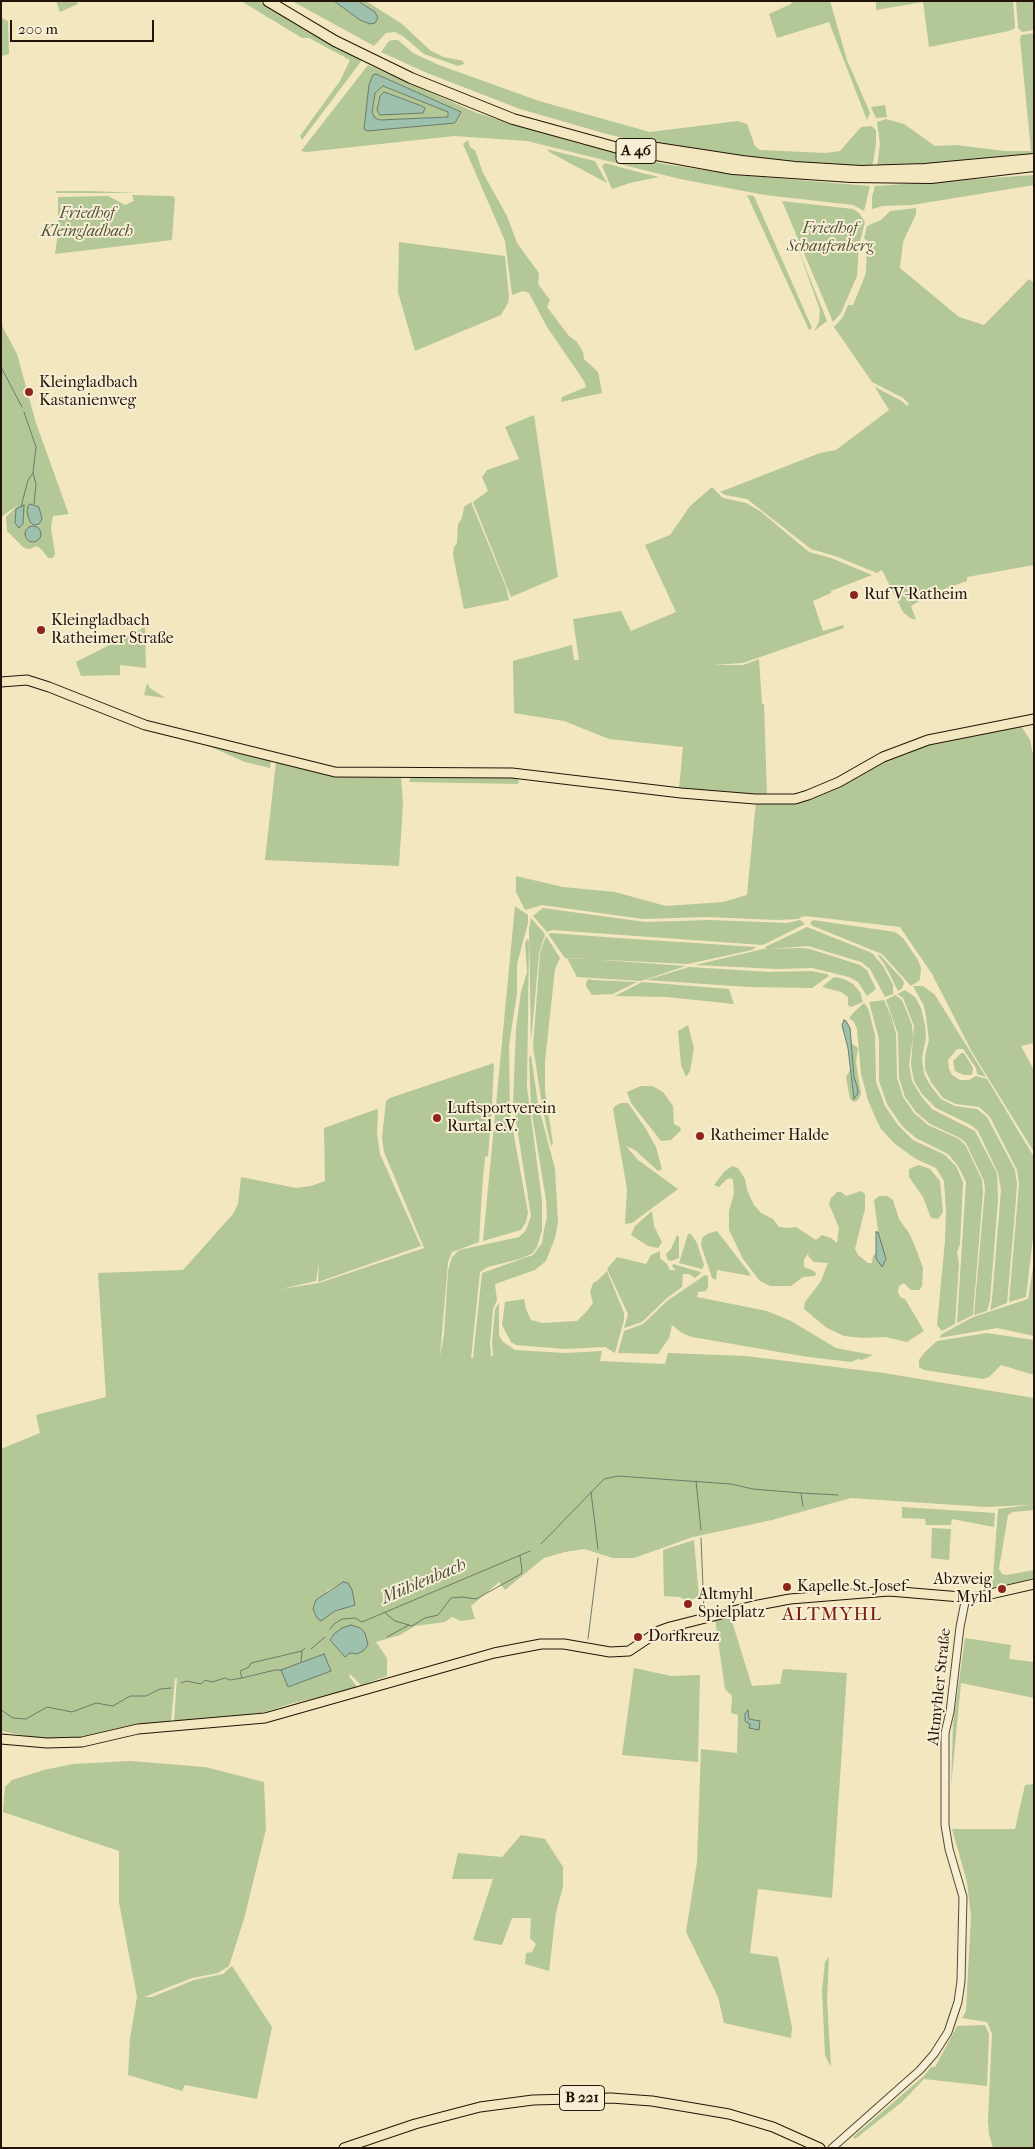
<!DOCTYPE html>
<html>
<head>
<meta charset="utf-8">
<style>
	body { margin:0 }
	#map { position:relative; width:1035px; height:2149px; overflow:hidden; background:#f3e7bf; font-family:"IM FELL French Canon",serif }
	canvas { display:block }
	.frame { position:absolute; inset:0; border:2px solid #221406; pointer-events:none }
	.scale { position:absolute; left:10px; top:20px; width:144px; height:22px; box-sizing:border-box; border:2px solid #221406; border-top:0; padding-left:6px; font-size:15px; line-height:18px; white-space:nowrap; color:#221406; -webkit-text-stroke:4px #f7efd5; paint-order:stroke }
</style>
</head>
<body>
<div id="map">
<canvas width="1035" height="2149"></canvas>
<div class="frame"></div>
<div class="scale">200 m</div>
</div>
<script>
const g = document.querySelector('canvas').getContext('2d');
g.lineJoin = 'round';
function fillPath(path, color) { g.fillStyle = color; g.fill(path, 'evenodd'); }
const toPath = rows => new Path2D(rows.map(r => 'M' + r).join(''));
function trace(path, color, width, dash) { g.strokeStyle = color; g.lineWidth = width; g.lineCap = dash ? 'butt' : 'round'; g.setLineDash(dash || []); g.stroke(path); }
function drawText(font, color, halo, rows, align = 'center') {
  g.font = font + ' "IM FELL French Canon",serif'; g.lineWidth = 4; g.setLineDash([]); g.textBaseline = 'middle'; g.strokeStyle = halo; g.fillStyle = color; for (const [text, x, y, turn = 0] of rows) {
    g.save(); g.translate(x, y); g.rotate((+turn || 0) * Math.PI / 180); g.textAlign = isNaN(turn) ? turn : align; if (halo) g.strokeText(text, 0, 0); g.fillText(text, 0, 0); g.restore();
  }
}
fillPath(toPath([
	[56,1,77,1,78,4,60,12],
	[241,1,258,1,311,34,362,60,302,140,300,136,340,81,350,60,309,38,302,38],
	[292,1,334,1,360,20,367,7,358,1,366,1,402,24,431,51,444,57,463,61,464,64,458,66,424,54,404,37,395,32,386,33,374,46],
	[792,1,830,1,847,60,870,113,867,120,829,22,777,38,769,14,791,4],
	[876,1,1013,1,1015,28,1009,31,929,47,923,2,876,10],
	[1016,1,1034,1,1034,30,1022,32,1018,28],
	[1,18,8,21,9,54,1,56],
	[1034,33,1034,157,994,162,877,167,880,144,877,122,886,119,904,124,935,146,956,145,1005,151,1031,151,1020,39,1021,35],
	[393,40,398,40,413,53,439,65,539,101,650,132,738,121,747,124,755,146,760,150,826,153,840,151,861,127,871,126,876,130,876,144,872,169,788,165,644,143,603,133,520,109,427,73,381,52,389,41],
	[368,65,477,113,573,142,615,152,664,164,738,175,870,186,864,211,853,205,765,195,680,179,527,141,454,136,307,152,301,151],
	[376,74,460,112,455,123,364,129],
	[383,86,449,112,448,117,380,120,374,118,372,112,375,93],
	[885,105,887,117,876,118,871,107],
	[468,140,470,147,475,150,483,173,507,216,517,243,539,273,538,284,550,300,547,307,569,336,577,342,583,352,584,359,598,372,602,393,561,402,562,397,586,387,584,381,547,327,529,293,523,291,512,295,505,241,463,144],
	[546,149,595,161,607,183,551,153],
	[605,163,642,173,659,177,630,183,612,189,602,166],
	[1034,175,1034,185,912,205,883,206,872,209,872,197,875,186],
	[57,191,91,191,137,193,55,193],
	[132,195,172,196,175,198,172,240,55,254,58,234,58,197,108,196,125,205,134,201],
	[747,195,754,196,812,328,809,330],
	[782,201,853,209,859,213,865,222,859,245,857,276,841,313,833,322],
	[916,208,916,214,903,242,900,268,959,317,984,325,1029,279,1034,283,1034,565,967,577,967,581,933,593,911,606,916,620,910,618,903,612,882,570,877,573,835,556,811,549,747,499,725,495,720,492,820,453,836,450,889,410,875,387,902,401,907,406,909,404,903,398,872,382,834,327,843,317,848,305,853,305,863,281,866,272,867,241,864,238,867,226,881,220,890,211],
	[399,242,505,256,509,297,508,303,501,315,415,351,398,292],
	[797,246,827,321,814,331,819,322,820,310],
	[1,324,17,354,36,423,68,512,69,514,53,516,51,528,55,554,53,558,48,558,42,550,37,546,30,549,24,548,7,531,6,517,18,505,1,517],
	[534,415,558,577,511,597,473,502,488,491,482,477,487,470,519,459,505,427],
	[712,487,723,498,746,503,760,511,809,552,831,558,872,575,831,591,831,593,813,601,823,631,843,625,844,628,743,663,713,665,743,665,759,659,762,704,764,704,767,795,679,788,683,747,609,739,564,721,514,713,513,661,572,645,574,660,579,660,573,619,621,611,631,631,676,612,645,545,670,535,690,506],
	[471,502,506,587,509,600,464,609,453,555,454,547,457,543,458,524,462,518,464,507],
	[145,627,146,668,120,665,120,675,81,676,76,662],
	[147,683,150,688,165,698,144,695],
	[1020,724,1030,740,1034,759,1034,1043,1021,1046,1034,1070,1034,1152,972,1052,932,974,900,927,806,916,801,917,799,919,777,920,707,917,643,919,542,905,525,910,516,892,516,876,563,887,615,892,666,906,723,902,747,895,756,801,785,803,870,768,913,748,948,738],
	[158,732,271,761,270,768,245,762,211,747],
	[276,762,401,776,403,804,399,866,265,860],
	[411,776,516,777,519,781,518,784,409,782],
	[515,906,528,915,528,923,517,964,517,993,509,1045,510,1114,528,1213,526,1222,521,1230,483,1241],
	[543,908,645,922,710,920,787,923,800,920,805,924,763,945,552,930,547,932,533,916],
	[531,918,545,934,539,954,531,1042,529,928],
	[813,920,895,932,903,938,918,960,921,968,920,980,911,986,882,954,813,926,810,923],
	[807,927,872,953,883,966,893,985,893,994,885,997,870,969,861,962,808,946,767,949,765,947],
	[551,933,618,938,756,947,752,950,688,964,565,958,548,934],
	[546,936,560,958,555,969,545,1061,545,1091,553,1144,551,1146,543,1111,533,1047,540,953],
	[527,939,529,941,527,1087,542,1201,542,1230,537,1247,533,1253,523,1258,488,1267,480,1272,471,1358,473,1358,482,1273,533,1255,542,1243,544,1230,547,1217,546,1200,531,1108,529,1058,531,1055,538,1104,555,1169,558,1222,555,1238,546,1261,535,1270,495,1284,497,1300,493,1309,490,1343,491,1357,493,1355,492,1342,495,1309,499,1303,499,1335,502,1341,515,1350,565,1353,602,1351,600,1361,665,1364,668,1353,746,1356,884,1373,1034,1398,1034,1510,1013,1512,1008,1515,999,1569,1002,1574,1007,1575,1034,1570,1034,1579,992,1590,998,1509,1029,1505,986,1507,851,1498,772,1520,693,1537,634,1558,613,1558,584,1549,565,1552,544,1558,505,1590,499,1582,471,1606,475,1619,461,1621,452,1617,445,1622,415,1626,400,1635,376,1642,387,1658,387,1676,361,1685,350,1674,349,1676,358,1688,290,1704,259,1714,174,1721,177,1678,175,1679,171,1722,86,1738,42,1739,1,1731,1,1449,40,1433,36,1415,106,1397,98,1273,183,1270,233,1214,238,1204,241,1177,296,1188,311,1186,325,1181,324,1128,377,1109,378,1110,377,1133,380,1154,421,1246,318,1282,319,1262,316,1281,281,1289,319,1283,424,1248,384,1152,382,1137,386,1101,390,1098,494,1063,492,1105,488,1156,485,1157,482,1190,479,1242,452,1252,448,1262,440,1356,444,1335,448,1271,452,1257,459,1250,519,1237,526,1230,531,1216,513,1102,516,1029,521,992,527,972,525,944],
	[343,1582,352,1607,344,1607,335,1611,321,1620,327,1591],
	[334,1645,363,1651,349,1653,345,1657],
	[323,1654,330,1671,288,1687],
	[801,948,810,949,860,965,867,970,876,989,867,996,858,982,849,977,812,968,778,969,695,965,763,949],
	[877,954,881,956,903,980,904,983,902,989,898,991,885,965],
	[567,958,574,958,686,966,641,981,577,977],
	[689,967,770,972,811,971,827,974,829,976,812,988,749,987,646,980],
	[834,977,844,979,853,984,860,992,863,1002,851,1007,848,1005,848,997,841,992,822,987],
	[590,979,593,980,637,982,613,994,592,995,586,986,587,980],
	[642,982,729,989,734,1004,667,997,615,996],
	[913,986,923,986,935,995,986,1077,977,1074,976,1068,963,1049,957,1049,948,1060,949,1069,952,1075,960,1080,969,1080,976,1076,987,1079,1034,1157,1034,1229,1026,1297,1009,1302,1019,1184,1017,1170,990,1117,979,1107,956,1104,943,1098,931,1082,925,1069,925,1056,929,1040,926,1017,924,1006],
	[905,990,915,997,921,1008,925,1025,926,1038,922,1058,924,1074,930,1085,941,1099,955,1106,977,1109,987,1117,1015,1170,1017,1184,1015,1212,1007,1303,990,1310,992,1300,1001,1190,998,1173,978,1131,971,1125,936,1108,922,1094,914,1081,911,1064,914,1026,903,998,897,994],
	[895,995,902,1000,912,1025,913,1037,909,1065,912,1081,921,1096,932,1109,975,1131,997,1173,998,1200,990,1300,987,1311,974,1315,985,1189,984,1181,966,1143,960,1138,930,1124,916,1112,905,1097,899,1078,898,1034,886,1000],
	[884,1000,891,1016,896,1034,897,1078,903,1097,914,1113,928,1125,959,1139,966,1146,982,1180,983,1192,973,1315,957,1323,966,1182,958,1166,948,1154,916,1138,902,1126,887,1104,879,1081,879,1039,869,1002],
	[864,1003,868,1008,875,1035,876,1082,885,1106,898,1125,913,1140,945,1155,956,1166,963,1182,960,1244,957,1252,959,1264,955,1324,942,1331,937,1325,945,1241,946,1210,944,1181,936,1168,916,1159,895,1144,881,1129,875,1117,868,1100,861,1074,857,1029,854,1022,849,1018,854,1012],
	[688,1025,694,1048,690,1071,686,1077,681,1065,678,1031],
	[851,1043,858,1048,856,1062,861,1094,858,1100,854,1102,850,1099,846,1077,850,1070,854,1099,858,1093,857,1086,854,1077],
	[961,1053,964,1053,973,1068,972,1075,964,1075,955,1071,953,1061],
	[641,1086,652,1086,658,1089,663,1092,673,1106,674,1124,680,1127,681,1130,671,1140,661,1141,631,1103,627,1092],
	[621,1103,628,1103,646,1129,656,1147,662,1169,658,1171,635,1150,626,1146,638,1160,678,1189,632,1223,625,1224,627,1189,613,1109,615,1106],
	[919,1165,930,1169,940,1181,943,1212,938,1219,931,1218,923,1197,909,1177,909,1169],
	[732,1166,738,1168,745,1179,747,1190,754,1205,761,1213,773,1219,779,1227,789,1228,796,1227,816,1240,822,1235,831,1238,837,1243,839,1228,829,1204,831,1198,837,1192,841,1192,846,1196,861,1191,865,1194,865,1209,855,1249,858,1255,868,1263,872,1263,873,1256,877,1252,878,1230,874,1200,879,1196,887,1196,893,1200,899,1219,909,1233,915,1246,923,1268,922,1286,919,1290,911,1290,904,1283,899,1286,898,1292,900,1297,905,1299,924,1331,907,1342,885,1337,863,1338,844,1336,827,1328,804,1309,805,1302,821,1281,828,1263,814,1262,808,1256,809,1252,804,1260,804,1267,814,1271,816,1273,815,1276,803,1277,791,1286,770,1286,760,1281,743,1259,729,1230,729,1211,734,1193,733,1180,731,1178,727,1179,719,1187,714,1185,724,1172],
	[652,1211,654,1226,662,1242,658,1248,648,1246,631,1235,635,1226],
	[717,1231,748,1271,751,1276,717,1270,716,1280,712,1278,701,1245,702,1238,707,1234],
	[688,1234,691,1234,697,1243,704,1265,702,1269,679,1263],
	[677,1235,679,1237,679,1258,671,1261,668,1260,666,1254,671,1249],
	[660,1251,660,1258,667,1264,670,1270,676,1270,672,1267,673,1264,701,1272,700,1274,695,1278,689,1274,683,1274,682,1287,667,1298,642,1322,624,1328,628,1314,607,1269,617,1257,646,1264,651,1255],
	[1034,1262,1034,1336,997,1328,939,1338,942,1334,973,1317,1028,1299],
	[607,1271,624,1313,624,1320,615,1353,605,1347,565,1349,516,1345,511,1342,502,1325,505,1302,524,1299,526,1309,531,1320,543,1323,577,1321,587,1311,593,1303,590,1292,593,1283,597,1281],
	[705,1275,708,1276,708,1287,706,1291,698,1292,697,1297,767,1311,791,1321,836,1348,873,1355,862,1360,858,1359,851,1362,808,1357,692,1337,682,1333,672,1325,669,1338,658,1354,618,1353,624,1331,643,1324,667,1301],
	[987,1333,1034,1340,1034,1375,1001,1365,989,1377,983,1379,924,1370,919,1367,919,1360,925,1352,937,1341],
	[902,1507,995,1513,994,1527,952,1519,951,1525,926,1525,925,1519,902,1518],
	[932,1528,951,1529,949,1560,931,1558],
	[694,1540,699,1597,687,1601,680,1597,664,1596,663,1550],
	[730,1615,752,1686,780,1684,783,1669,847,1673,832,1898,758,1889,750,1953,778,1957,792,2028,791,2038,724,2023,718,1997,686,1932,697,1862,701,1749,737,1753,738,1715,731,1713,732,1696,725,1689,715,1619],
	[965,1638,1011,1645,1009,1659,1034,1662,1034,1698,961,1683,951,1787,953,1724],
	[634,1668,671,1676,700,1675,698,1762,622,1755],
	[130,1761,205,1767,264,1782,266,1829,244,1919,229,1966,218,1973,192,1978,144,1997,152,1997,194,1980,223,1974,232,1966,272,2027,257,2099,185,2085,182,2091,128,2075,130,2038,137,1997,119,1902,119,1851,3,1812,5,1787,12,1780,44,1770,73,1764],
	[1034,1784,1034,2148,993,2148,989,2134,988,2120,992,2034,987,2022,962,2018,966,2011,971,1916,967,1882,952,1829,1015,1829,1025,1785],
	[521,1835,545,1839,563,1867,563,1887,556,1912,549,1971,525,1964,526,1953,532,1952,536,1944,530,1938,531,1918,512,1918,502,1945,473,1940,493,1879,452,1879,458,1853,502,1857],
	[829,1957,827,2000,831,2067,825,2055,822,1990,825,1962],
	[985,2025,989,2034,987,2086,924,2079,902,2102,855,2139,853,2137,924,2076,931,2067,935,2067,957,2026]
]), '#b4c797');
const water = toPath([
	[334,1,358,1,375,12,378,18,375,23,370,24,360,20,334,1],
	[376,74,461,112,455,123,367,131,364,129,369,85,373,75,376,74],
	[383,86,448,112,448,117,380,120,375,118,372,112,375,93,383,86],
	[384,92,422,106,425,108,423,113,380,115,377,110,380,96,384,92],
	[30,504,39,507,42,519,39,524,34,525,30,522,27,512,28,506,30,504],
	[24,505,23,524,19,528,15,523,16,509,24,505],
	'25 534a8 8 0 1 1 16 0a8 8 0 1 1-16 0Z',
	[844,1020,846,1021,850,1028,854,1077,857,1086,858,1093,854,1099,848,1048,842,1025,844,1020],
	[876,1232,878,1232,886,1259,882,1267,876,1258,876,1232],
	[343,1582,348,1583,352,1590,355,1605,335,1611,321,1621,317,1618,313,1609,316,1600,343,1582],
	[351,1625,360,1628,365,1633,368,1645,363,1651,357,1654,350,1653,345,1657,330,1640,334,1634,342,1628,351,1625],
	[324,1654,331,1671,288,1687,281,1670,324,1654],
	[748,1710,749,1719,760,1721,759,1730,749,1728,750,1724,745,1721,745,1714,748,1710]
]);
fillPath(water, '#9dc1ac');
trace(water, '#6c7c6a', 1);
trace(toPath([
	[1,367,22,407],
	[24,412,36,447,33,473,36,484,34,504],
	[21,507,28,480,33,473],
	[696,1481,701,1530],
	[591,1492,598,1549],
	[801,1493,838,1495],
	[701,1538,704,1611],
	[541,1544,604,1479,618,1476,731,1484,753,1489,801,1493,803,1506],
	[384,1612,395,1621,412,1626,425,1618,438,1615,451,1598,462,1597,476,1599,521,1574,522,1570,520,1556],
	[330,1629,334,1624,342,1619,355,1618,362,1622,530,1551],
	[387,1637,409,1625],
	[588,1639,598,1558],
	[311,1649,325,1637],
	[301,1662,302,1651],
	[242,1678,275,1670,282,1670],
	[181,1683,187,1681,201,1684,205,1680,212,1682,225,1678,230,1680,242,1678,240,1671,249,1667,251,1663,302,1651,305,1648],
	[1,1710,13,1718,26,1719,47,1707,72,1712,96,1703,113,1706,130,1696,146,1696,160,1689,171,1688]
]), '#6c7c6a', 1);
const minor = toPath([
	[832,2148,920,2070,934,2054,948,2032,958,2002,961,1981,963,1897,949,1849,945,1825,945,1733,950,1712,960,1627,966,1597]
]);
const major = toPath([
	[1,682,27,680,49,687,145,725,335,772,512,773,681,793,755,799,795,799,808,795,839,782,883,757,928,740,1034,719],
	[1,1739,47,1743,82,1742,138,1729,265,1718,494,1653,541,1644,564,1644,610,1652,629,1651,659,1631,670,1627,753,1606,790,1599,889,1591,973,1598,1034,1584],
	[344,2148,415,2124,480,2107,533,2100,611,2098,652,2101,729,2114,773,2127,820,2148]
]);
const highway = toPath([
	[268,1,335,41,411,78,513,119,618,148,733,169,851,177,931,178,1034,166],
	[637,145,742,161,795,167,861,171,925,169,1034,159]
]);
trace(minor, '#564934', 9);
trace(major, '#221406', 11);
trace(highway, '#221406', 12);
trace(minor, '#f7efd5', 7);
trace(major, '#f3e7bf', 9);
trace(highway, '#f3e7bf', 10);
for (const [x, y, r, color] of [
	[29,392,5,"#8f2418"],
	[854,595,5,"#8f2418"],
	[41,630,5,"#8f2418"],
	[437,1118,5,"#8f2418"],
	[700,1136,5,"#8f2418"],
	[787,1587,5,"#8f2418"],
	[1002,1589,5,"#8f2418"],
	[688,1604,5,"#8f2418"],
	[638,1637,5,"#8f2418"]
]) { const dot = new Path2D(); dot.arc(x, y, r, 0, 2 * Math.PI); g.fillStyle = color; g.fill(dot); trace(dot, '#f7efd5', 2); }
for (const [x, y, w] of [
	[636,151,40],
	[582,2098,45]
]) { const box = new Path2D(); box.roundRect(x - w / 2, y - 12.5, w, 25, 4); g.fillStyle = '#f7efd5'; g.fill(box); trace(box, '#221406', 1); }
drawText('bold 15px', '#221406', null, [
	["A 46",636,151],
	["B 221",582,2098]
]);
drawText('italic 16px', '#555339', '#f7efd5', [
	["Friedhof",87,214],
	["Kleingladbach",87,232],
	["Friedhof",830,229],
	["Schaufenberg",830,247]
]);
drawText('16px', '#221406', '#f7efd5', [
	["Kleingladbach",39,383],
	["Kastanienweg",39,401],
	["RufV-Ratheim",864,595],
	["Kleingladbach",51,621],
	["Ratheimer Straße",51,639],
	["Luftsportverein",447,1109],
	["Rurtal e.V.",447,1127],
	["Ratheimer Halde",710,1136],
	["Abzweig",992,1580,"right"],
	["Myhl",992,1598,"right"],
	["Kapelle St. Josef",797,1587],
	["Altmyhl",698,1595],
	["Spielplatz",698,1613],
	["Dorfkreuz",648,1637]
], 'left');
drawText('16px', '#221406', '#f7efd5', [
	["Altmyhler Straße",940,1687,-84]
]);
drawText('italic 18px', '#4d5140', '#f7efd5', [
	["Mühlenbach",424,1582,-23]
]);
g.letterSpacing = '1px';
drawText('19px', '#7a1f14', '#f7efd5', [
	["ALTMYHL",832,1615]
]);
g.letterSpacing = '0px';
</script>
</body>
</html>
